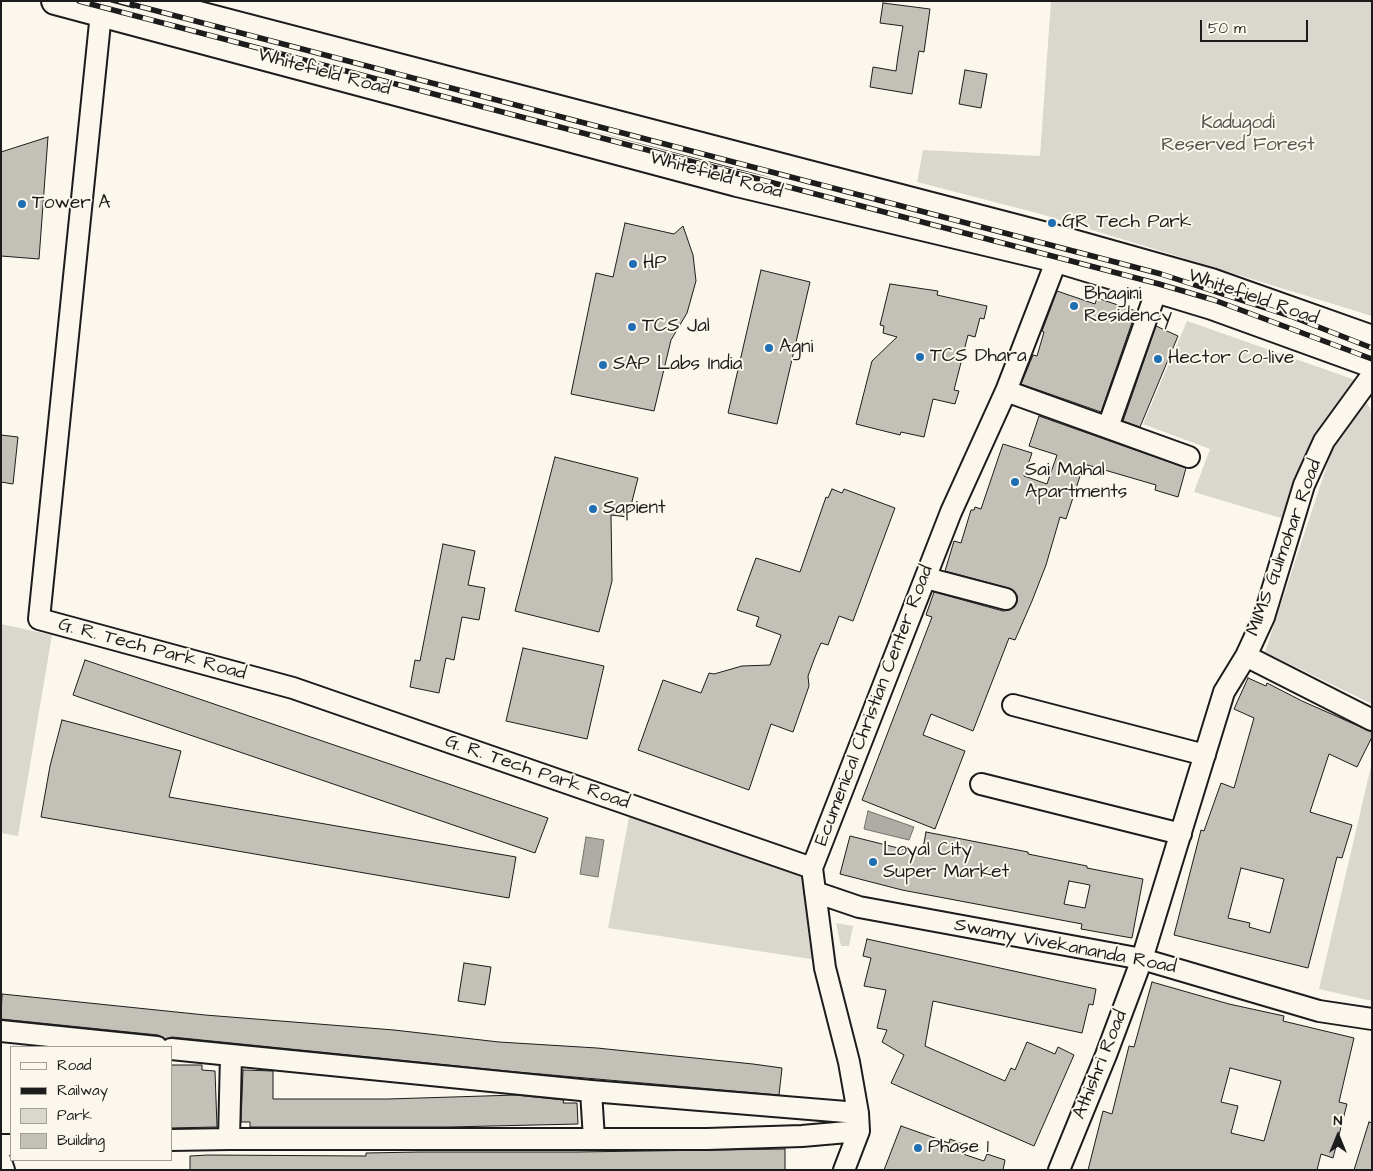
<!DOCTYPE html>
<html>
<head>
<meta charset="utf-8">
<style>
	body { margin:0 }
	#map { position:relative; width:1373px; height:1171px; overflow:hidden; background:#fbf7ec; font-family:"Architects Daughter",sans-serif }
	canvas { display:block }
	.frame { position:absolute; inset:0; border:2px solid #1c1c1c; pointer-events:none }
	.legend { position:absolute; left:10px; top:1046px; width:162px; height:115px; box-sizing:border-box; background:#fbf7ec; border:1px solid #a29f99; margin:0; padding:6px 9px; list-style:none; font-size:15px; color:#1c1c1c }
	.legend li { display:flex; align-items:center; gap:10px; height:25px }
	.legend b { width:25px; border:1px solid #a29f99 }
	.north { position:absolute; left:1313px; top:1111px; width:50px; height:50px; -webkit-text-stroke:4px #fbf7ec; paint-order:stroke; rotate:0deg; font-size:14px; font-weight:700; line-height:20px; text-align:center; color:#1c1c1c }
	.north::after { content:''; display:block; margin:auto; width:18px; height:22px; background:#1c1c1c; clip-path:polygon(50% 0,100% 100%,50% 72%,0 100%) }
	.scale { position:absolute; left:1200px; top:20px; width:108px; height:22px; box-sizing:border-box; border:2px solid #1c1c1c; border-top:0; padding-left:6px; font-size:15px; line-height:18px; white-space:nowrap; color:#1c1c1c; -webkit-text-stroke:4px #fbf7ec; paint-order:stroke }
</style>
</head>
<body>
<div id="map">
<canvas width="1373" height="1171"></canvas>
<div class="frame"></div>
<ul class="legend">
<li><b style="height:6px;background:#fbf7ec"></b>Road</li>
<li><b style="height:6px;background:#1c1c1c"></b>Railway</li>
<li><b style="height:14px;background:#dad7ce"></b>Park</li>
<li><b style="height:14px;background:#c3c0b8"></b>Building</li>
</ul>
<div class="north">N</div>
<div class="scale">50 m</div>
</div>
<script>
const g = document.querySelector('canvas').getContext('2d');
g.lineJoin = 'round';
function fillPath(path, color) { g.fillStyle = color; g.fill(path, 'evenodd'); }
const toPath = rows => new Path2D(rows.map(r => 'M' + r).join(''));
function trace(path, color, width, dash) { g.strokeStyle = color; g.lineWidth = width; g.lineCap = dash ? 'butt' : 'round'; g.setLineDash(dash || []); g.stroke(path); }
function drawText(font, color, halo, rows, align = 'center') {
  g.font = font + ' "Architects Daughter",sans-serif'; g.lineWidth = 4; g.setLineDash([]); g.textBaseline = 'middle'; g.strokeStyle = halo; g.fillStyle = color; for (const [text, x, y, turn = 0] of rows) {
    g.save(); g.translate(x, y); g.rotate((+turn || 0) * Math.PI / 180); g.textAlign = isNaN(turn) ? turn : align; if (halo) g.strokeText(text, 0, 0); g.fillText(text, 0, 0); g.restore();
  }
}
fillPath(toPath([
	[1051,1,1372,1,1372,316,1037,213,917,182,923,150,1040,156],
	[1187,321,1361,382,1313,438,1284,519,1194,492,1210,449,1143,424],
	[1366,401,1372,412,1372,704,1265,652,1335,441],
	[1,624,52,635,18,836,1,833],
	[1372,762,1372,1001,1319,989],
	[630,812,805,872,817,960,608,928],
	[836,923,853,926,849,946,841,946]
]), '#dad7ce');
const water = toPath([
	[868,811,914,827,909,840,864,829,868,811],
	[586,837,604,840,598,877,580,874,586,837]
]);
fillPath(water, '#afaca5');
trace(water, '#74726e', 1);
const building = toPath([
	[883,3,930,9,924,52,919,51,912,94,870,87,873,67,896,71,898,56,903,26,880,23,883,3],
	[965,70,987,74,981,108,959,104,965,70],
	[48,137,39,259,1,256,1,152,48,137],
	[625,223,674,234,683,226,693,255,696,281,687,313,671,340,654,411,571,394,596,273,613,277,625,223],
	[761,270,810,282,777,424,728,413,761,270],
	[890,284,938,291,937,295,987,306,984,319,980,318,975,337,968,335,954,390,959,391,955,404,933,399,924,437,901,432,900,435,856,424,872,361,897,337,883,333,884,326,880,325,890,284],
	[1057,291,1095,304,1097,298,1136,311,1101,412,1021,384,1033,355,1037,356,1044,332,1042,331,1057,291],
	[1156,326,1178,336,1140,427,1123,421,1156,326],
	[1039,416,1186,468,1178,497,1155,490,1156,485,1084,464,1066,519,1060,517,1046,565,1032,601,1015,640,1009,638,973,731,931,714,923,735,965,751,935,829,862,800,932,617,926,615,934,592,1003,611,1010,610,1017,602,1017,595,1009,588,945,571,954,541,961,543,971,510,974,510,975,507,981,509,1003,444,1032,453,1024,476,1047,484,1057,455,1029,446,1039,416],
	[1,435,18,437,13,484,1,482,1,435],
	[555,457,638,478,628,517,611,515,612,581,599,632,515,611,555,457],
	[832,489,842,493,844,489,895,508,853,621,839,616,828,645,821,643,815,657,808,676,809,686,793,732,771,724,749,790,638,750,663,680,701,693,709,673,714,674,742,666,770,665,781,635,756,626,759,617,737,610,756,558,800,572,826,497,828,498,832,489],
	[443,544,475,551,468,585,485,588,479,620,462,617,454,660,446,658,439,693,410,687,415,660,420,661,443,544],
	[523,648,604,666,587,739,506,721,523,648],
	[85,660,548,818,535,853,73,695,85,660],
	[1248,678,1266,686,1267,683,1302,701,1372,732,1372,737,1357,767,1329,754,1310,812,1352,825,1342,858,1337,857,1308,968,1174,935,1201,830,1204,831,1221,783,1234,788,1254,718,1234,709,1248,678],
	[1241,868,1284,879,1270,933,1249,927,1250,923,1228,918,1241,868],
	[62,720,181,751,169,797,516,857,509,898,41,817,50,766,62,720],
	[926,832,1028,852,1028,854,1087,866,1087,868,1143,879,1132,938,1081,929,1082,924,902,890,840,874,850,836,922,854,926,832],
	[1069,881,1090,885,1085,908,1064,904,1069,881],
	[867,939,1096,989,1093,1005,1089,1004,1082,1033,933,1001,925,1046,1005,1081,1011,1068,1015,1070,1027,1042,1055,1054,1058,1047,1074,1055,1034,1146,891,1083,904,1055,882,1042,887,1030,877,1028,886,990,864,986,871,958,863,956,867,939],
	[464,963,491,967,485,1005,458,1001,464,963],
	[1152,982,1229,1004,1284,1016,1283,1021,1354,1038,1339,1102,1347,1104,1333,1158,1321,1154,1317,1170,1088,1170,1103,1111,1112,1114,1129,1046,1134,1047,1152,982],
	[1230,1068,1281,1081,1264,1141,1231,1133,1238,1106,1221,1102,1230,1068],
	[2,994,205,1015,394,1030,499,1042,597,1048,753,1064,782,1068,779,1095,517,1072,172,1037,165,1039,158,1035,1,1019,2,994],
	[171,1065,202,1065,202,1070,215,1071,217,1127,171,1128,171,1065],
	[243,1070,273,1071,273,1099,388,1099,516,1095,564,1100,563,1103,577,1103,578,1124,449,1127,250,1127,250,1122,241,1122,243,1070],
	[1369,1122,1372,1123,1372,1170,1354,1170,1369,1122],
	[901,1126,949,1143,950,1139,966,1145,963,1154,984,1161,987,1154,1005,1160,1003,1170,884,1170,901,1126],
	[785,1149,785,1170,190,1170,190,1156,208,1155,366,1156,366,1153,419,1152,576,1152,785,1149]
]);
fillPath(building, '#c3c0b8');
trace(building, '#1c1c1c', 1);
const minor = toPath([
	[101,13,39,619,293,688,812,868],
	[1006,391,1189,457],
	[1108,427,1157,289],
	[926,578,1006,599],
	[1246,656,1372,720],
	[1013,705,1205,755],
	[981,784,1181,834],
	[815,892,859,907,1142,959,1319,1011,1372,1019],
	[1,1031,157,1047],
	[171,1049,591,1091,858,1113],
	[231,1055,229,1139,707,1139,802,1136,859,1131],
	[591,1091,594,1139],
	[171,1140,229,1139],
	[1,1145,11,1145],
	[1,1161,4,1170],
	[844,1170,859,1131,858,1113,849,1062,825,968,812,868,951,512,1006,391,1057,259],
	[1059,1170,1106,1055,1142,959,1224,692,1246,656,1264,617,1304,485,1324,441,1372,375]
]);
const major = toPath([
	[55,1,737,183,1057,259,1212,306,1372,364],
	[145,1,1062,240,1211,282,1372,339]
]);
trace(minor, '#1c1c1c', 24);
trace(major, '#1c1c1c', 30);
trace(minor, '#fbf7ec', 20);
trace(major, '#fbf7ec', 26);
const rail = toPath([
	[79,1,1159,284,1214,300,1372,359],
	[119,1,1161,274,1293,317,1372,348]
]);
trace(rail, '#1c1c1c', 5.5);
trace(rail, '#fbf7ec', 4, [11]);
for (const [x, y, r, color] of [
	[22,204,5,"#1f6fb2"],
	[1052,223,5,"#1f6fb2"],
	[633,264,5,"#1f6fb2"],
	[1074,306,5,"#1f6fb2"],
	[632,327,5,"#1f6fb2"],
	[769,348,5,"#1f6fb2"],
	[920,357,5,"#1f6fb2"],
	[1158,359,5,"#1f6fb2"],
	[603,365,5,"#1f6fb2"],
	[1015,482,5,"#1f6fb2"],
	[593,509,5,"#1f6fb2"],
	[873,862,5,"#1f6fb2"],
	[918,1148,5,"#1f6fb2"]
]) { const dot = new Path2D(); dot.arc(x, y, r, 0, 2 * Math.PI); g.fillStyle = color; g.fill(dot); trace(dot, '#fbf7ec', 2); }
drawText('19px', '#1c1c1c', '#fbf7ec', [
	["Whitefield Road",324,73,15],
	["Whitefield Road",716,176,15],
	["Whitefield Road",1253,298,19],
	["MIMS Gulmohar Road",1285,548,-70],
	["G. R. Tech Park Road",152,650,15],
	["Ecumenical Christian Center Road",875,706,-69],
	["G. R. Tech Park Road",537,773,19],
	["Swamy Vivekananda Road",1065,947,11],
	["Athishri Road",1101,1065,-68]
]);
drawText('19px', '#555451', '#fbf7ec', [
	["Kadugodi",1238,124],
	["Reserved Forest",1238,146]
]);
drawText('19px', '#1c1c1c', '#fbf7ec', [
	["Tower A",32,204],
	["GR Tech Park",1062,223],
	["HP",643,264],
	["Bhagini",1084,295],
	["Residency",1084,317],
	["TCS Jal",642,327],
	["Agni",779,348],
	["TCS Dhara",930,357],
	["Hector Co-live",1168,359],
	["SAP Labs India",613,365],
	["Sai Mahal",1025,471],
	["Apartments",1025,493],
	["Sapient",603,509],
	["Loyal City",883,851],
	["Super Market",883,873],
	["Phase 1",928,1148]
], 'left');
</script>
</body>
</html>
